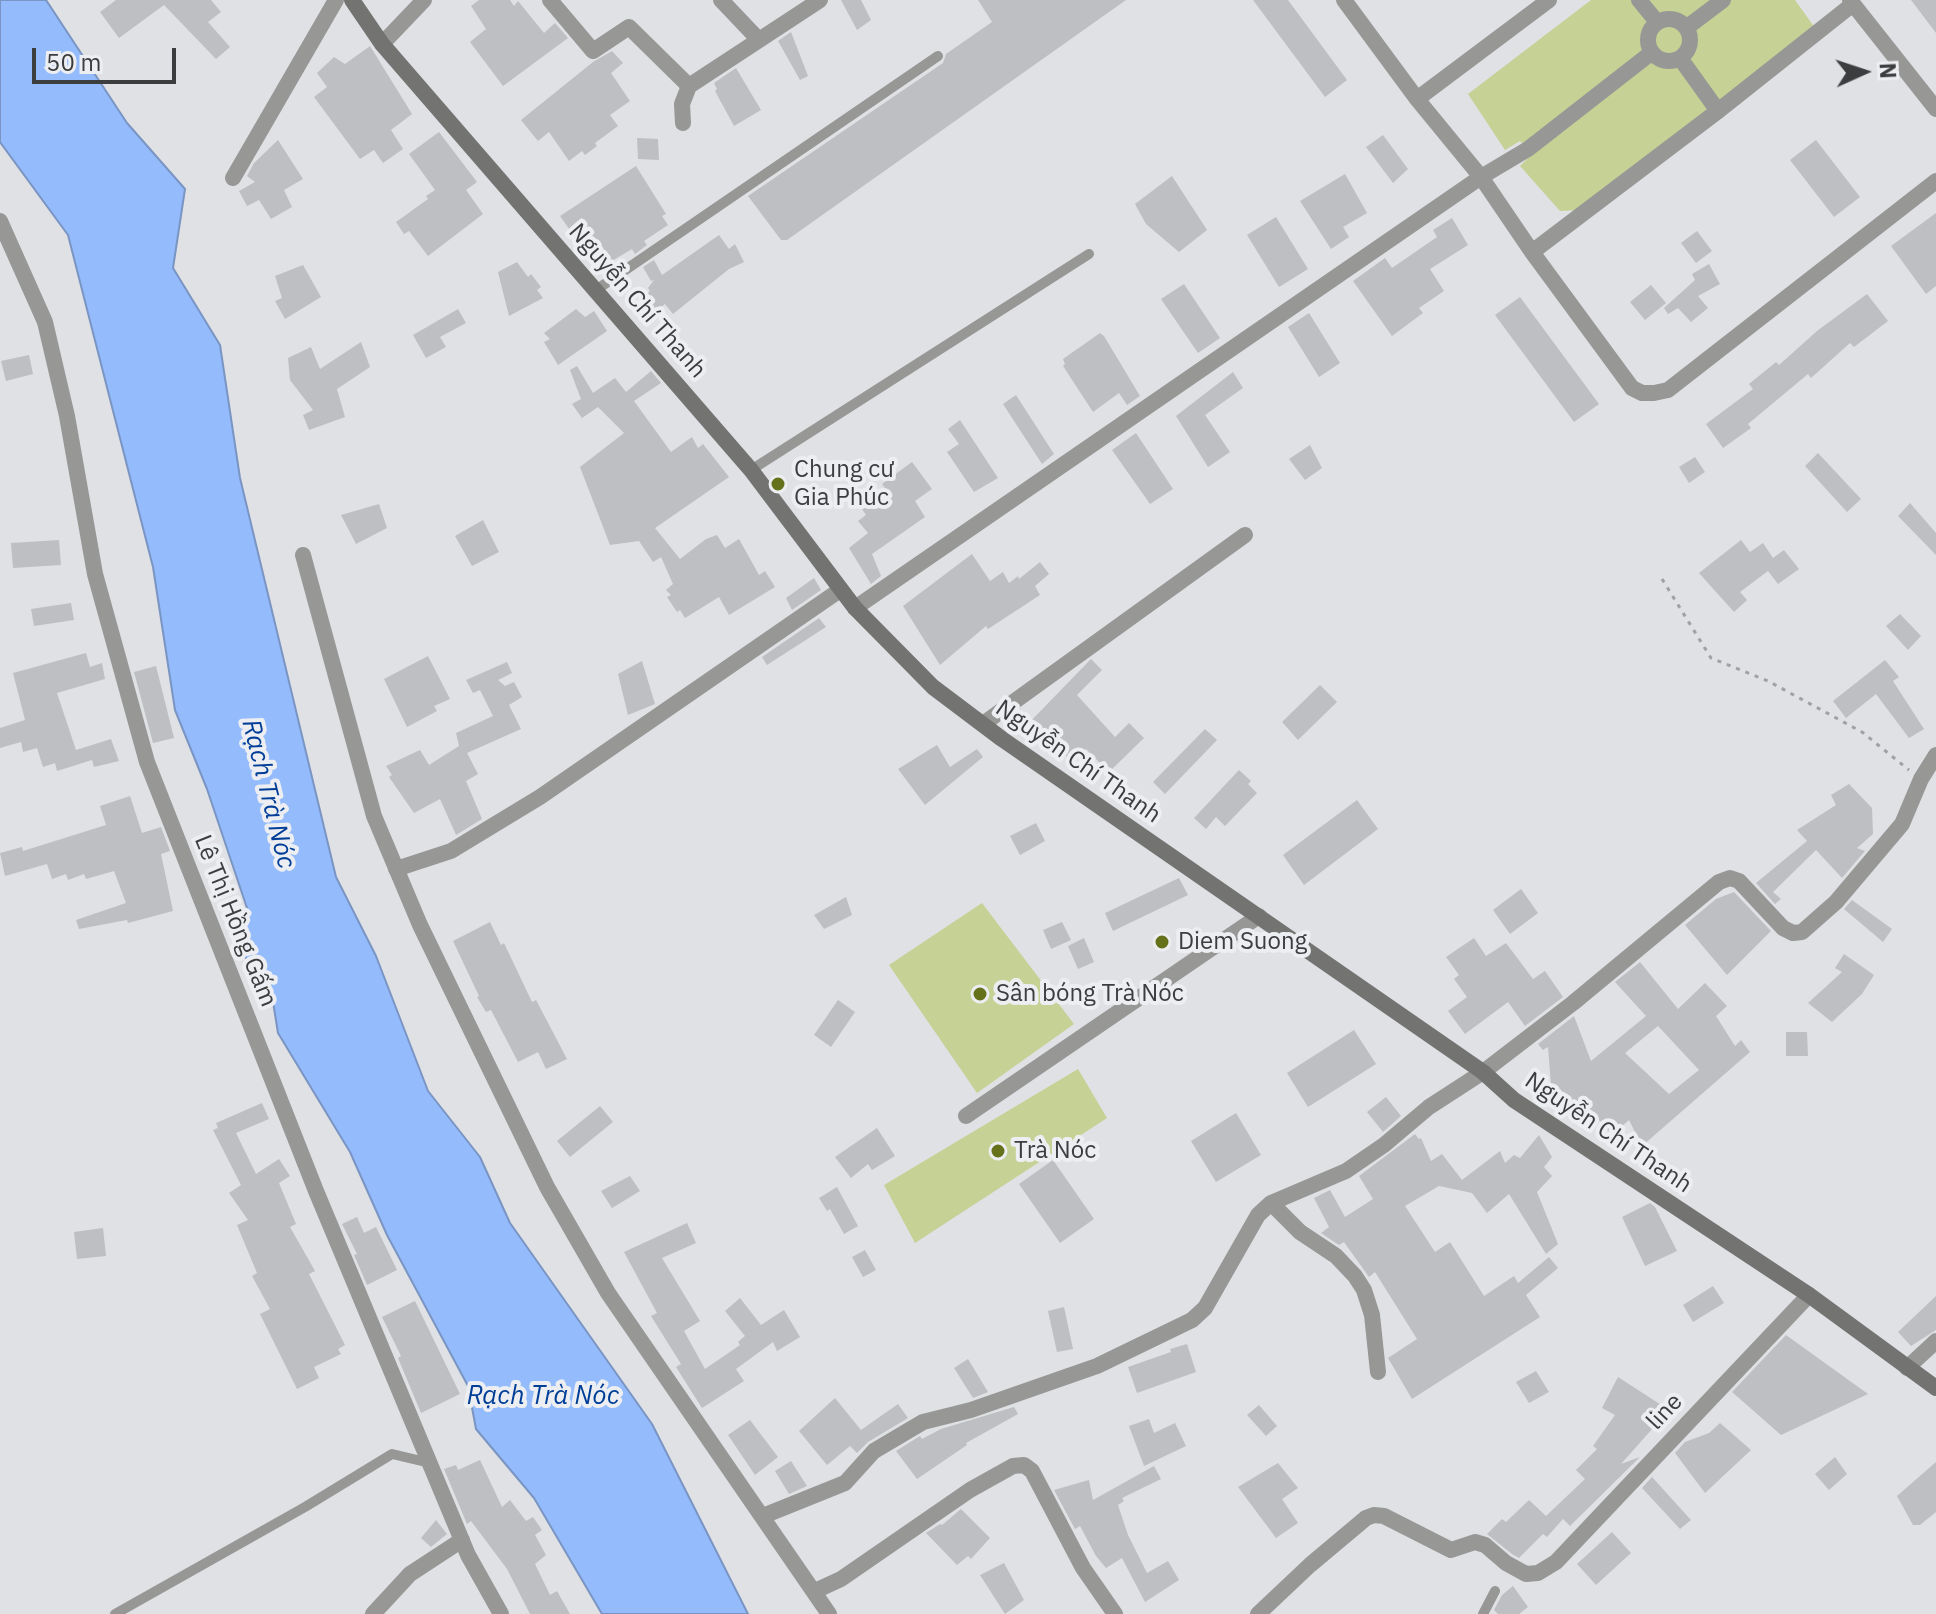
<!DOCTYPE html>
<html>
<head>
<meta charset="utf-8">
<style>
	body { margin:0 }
	#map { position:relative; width:1936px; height:1614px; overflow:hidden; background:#dfe1e4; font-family:"IBM Plex Sans",sans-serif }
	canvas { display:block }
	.north { position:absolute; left:1824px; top:32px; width:80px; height:80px; -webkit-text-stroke:6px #eceef1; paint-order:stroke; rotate:87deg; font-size:22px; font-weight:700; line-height:32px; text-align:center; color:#3c3d3e }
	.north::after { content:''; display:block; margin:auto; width:28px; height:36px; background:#3c3d3e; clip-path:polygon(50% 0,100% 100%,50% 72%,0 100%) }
	.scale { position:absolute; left:32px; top:48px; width:144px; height:36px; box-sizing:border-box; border:4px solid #3c3d3e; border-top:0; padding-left:10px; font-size:24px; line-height:28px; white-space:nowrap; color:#3c3d3e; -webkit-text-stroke:6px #eceef1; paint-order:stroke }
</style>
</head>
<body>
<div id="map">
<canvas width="1936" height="1614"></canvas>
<div class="north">N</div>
<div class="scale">50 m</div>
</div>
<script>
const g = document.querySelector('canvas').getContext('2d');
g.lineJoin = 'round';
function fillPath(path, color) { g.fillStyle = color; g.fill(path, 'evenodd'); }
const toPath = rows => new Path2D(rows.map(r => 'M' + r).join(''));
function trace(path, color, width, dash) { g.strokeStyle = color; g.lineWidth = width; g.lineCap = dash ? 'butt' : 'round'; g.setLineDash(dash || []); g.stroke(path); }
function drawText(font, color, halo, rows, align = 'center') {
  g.font = font + ' "IBM Plex Sans",sans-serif'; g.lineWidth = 8; g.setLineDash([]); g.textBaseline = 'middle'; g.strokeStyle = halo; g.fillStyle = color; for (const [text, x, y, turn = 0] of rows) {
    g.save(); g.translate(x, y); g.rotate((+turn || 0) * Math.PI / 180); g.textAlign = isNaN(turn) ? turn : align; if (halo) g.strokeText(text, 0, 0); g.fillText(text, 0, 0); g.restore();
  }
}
fillPath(toPath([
	[1591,0,1795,0,1815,28,1581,210,1560,211,1520,166,1532,154,1520,141,1505,150,1468,94],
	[982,903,1074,1024,977,1093,889,965],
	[1078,1069,1107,1118,915,1243,884,1185]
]), '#c5d195');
const water = toPath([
	[0,0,46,0,127,123,185,189,173,268,220,345,240,478,336,877,376,956,428,1091,480,1157,510,1223,652,1424,748,1614,602,1614,534,1498,476,1429,468,1386,387,1235,350,1152,278,1033,270,983,240,952,249,914,207,789,175,710,153,567,68,235,0,142,0,0]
]);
fillPath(water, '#94bbfc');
trace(water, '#7a95c3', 2);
fillPath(toPath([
	[116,0,211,0,221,12,208,22,230,47,216,59,164,5,119,38,100,12],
	[479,0,510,0,514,6,518,1,544,33,555,23,568,38,503,86,470,42,486,29,471,6],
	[841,0,861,0,871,20,857,30],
	[978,0,1126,0,787,240,781,240,748,196,943,63,946,54,992,22],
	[1253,0,1288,0,1347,80,1325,97],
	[1911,0,1936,0,1936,33],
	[791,32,808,76,800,80,778,41],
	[370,46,412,114,391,130,403,149,383,163,374,150,360,159,314,97,327,87,317,73,334,57,345,64],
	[612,51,623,63,611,73,630,101,610,115,618,126,595,143,597,146,585,155,582,151,569,161,549,132,538,141,521,120,593,62],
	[736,68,761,110,734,126,715,91,717,89,714,83],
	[439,132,477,182,466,190,483,214,428,256,409,231,404,234,396,222,428,199,426,196,435,190,409,154],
	[1383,135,1408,169,1393,183,1366,147],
	[637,138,658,139,659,160,638,159],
	[278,140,303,179,284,190,292,207,271,219,259,200,247,206,239,191,255,182,247,176,254,163],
	[1816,140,1860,197,1834,217,1790,160],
	[636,166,666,214,662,216,668,225,644,241,647,245,635,254,632,249,600,268,576,231,572,233,560,216],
	[1345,174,1367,213,1343,227,1349,237,1331,249,1300,201],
	[1172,176,1207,230,1179,252,1146,224,1135,204],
	[1936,213,1936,286,1926,294,1891,246],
	[1276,217,1308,269,1279,287,1247,235],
	[1452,218,1468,245,1430,269,1444,291,1419,308,1423,313,1392,336,1353,281,1385,258,1392,268,1437,237,1433,230],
	[1697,231,1712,251,1696,263,1681,243],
	[719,235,729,249,735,244,744,262,729,269,673,314,665,304,647,319,637,302,650,291,648,288,654,280,651,281,643,267,654,260,662,275],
	[517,262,528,277,531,274,541,287,537,290,543,298,509,316,498,272],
	[1709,264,1720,284,1698,296,1708,308,1691,322,1678,308,1668,314,1664,308,1695,280,1692,274],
	[303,265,321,297,285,319,275,301,282,298,275,276],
	[1184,284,1220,338,1198,353,1161,299],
	[1651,285,1666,303,1645,320,1630,302],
	[1867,294,1888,321,1854,347,1850,343,1811,378,1808,374,1748,424,1751,428,1723,448,1706,424,1753,389,1749,384,1776,362,1779,365,1817,331],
	[1520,297,1599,404,1574,422,1495,315],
	[458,309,466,323,440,337,446,347,426,358,413,335],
	[576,309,585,317,594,311,607,331,558,365,544,342,550,339,544,333],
	[1309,313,1340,363,1319,377,1288,327],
	[1100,333,1104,336,1140,396,1127,405,1119,393,1093,412,1063,366,1065,364,1063,359],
	[361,342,370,367,337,389,345,417,309,430,303,415,313,410,290,380,288,358,311,347,320,369],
	[29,355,33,374,6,381,1,361],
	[577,366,593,393,615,378,626,392,651,371,661,383,634,401,671,452,692,437,698,448,703,444,729,477,655,528,680,559,706,539,717,535,725,548,739,539,759,575,765,571,775,587,729,615,719,597,685,618,680,610,677,612,667,597,671,595,666,590,673,584,661,557,653,562,639,541,610,545,580,467,624,433,598,407,582,418,572,404,581,399,570,370],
	[1233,372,1243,388,1205,415,1230,452,1208,467,1176,416],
	[1016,395,1054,454,1042,464,1003,404],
	[960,420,998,478,974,492,947,452,959,444,948,429],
	[1136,433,1173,489,1150,504,1112,450],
	[1310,445,1322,468,1305,480,1289,459],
	[1818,453,1861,499,1847,512,1805,466],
	[1695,457,1705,472,1689,483,1679,467],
	[912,462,932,489,915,501,925,517,872,554,881,576,871,584,849,548,868,533,858,521,866,515,862,509,888,492,882,484],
	[1910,503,1936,533,1936,555,1898,516],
	[379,504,387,528,356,544,341,515],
	[483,520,499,552,472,566,455,536],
	[59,540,61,565,13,568,11,543],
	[1741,540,1750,552,1763,543,1773,558,1784,550,1799,569,1778,584,1768,571,1740,592,1747,600,1734,612,1699,573],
	[972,554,990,581,1003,572,1009,583,1018,576,1019,579,1040,562,1049,574,1035,586,1040,595,988,629,986,626,940,665,903,606],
	[814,578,821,590,792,610,786,598],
	[71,603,74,620,34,626,31,609],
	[1900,614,1921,636,1908,650,1886,626],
	[819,618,826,627,767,665,762,657],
	[86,653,90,667,102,663,105,679,57,693,76,750,111,739,119,761,94,767,92,760,57,771,55,763,43,767,37,748,23,752,21,742,0,748,0,728,25,720,13,673],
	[428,656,450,699,434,706,437,711,407,727,384,679],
	[1091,659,1102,670,1077,695,1115,737,1129,723,1144,738,1109,772,1086,749,1072,763,1042,731,1035,737,1025,727],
	[1885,660,1899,677,1893,681,1924,729,1909,738,1876,694,1846,718,1833,701],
	[642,661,655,704,628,715,618,674],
	[507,662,512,673,498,680,505,686,514,682,522,697,509,705,521,729,467,753,478,774,466,781,482,819,456,835,440,799,414,813,389,777,392,775,386,766,420,750,429,765,459,746,456,733,493,716,480,690,473,693,466,680],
	[156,666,174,738,153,743,134,672],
	[1320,685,1337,702,1298,740,1282,722],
	[1205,729,1217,740,1165,794,1153,782],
	[937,745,950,767,977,749,983,757,925,805,898,769],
	[1239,770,1251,781,1248,784,1257,793,1225,826,1216,817,1206,829,1194,818],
	[1849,784,1872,808,1873,834,1857,848,1865,851,1842,878,1816,850,1773,892,1781,899,1775,904,1756,883,1807,841,1797,830,1836,805,1831,795],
	[130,796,142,833,161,827,170,851,161,854,173,911,128,923,127,920,79,929,76,920,126,903,114,871,86,879,84,874,68,880,66,874,52,879,47,864,5,876,0,853,22,847,23,851,106,825,100,806],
	[1357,800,1378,829,1304,885,1283,855],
	[1036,823,1045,841,1020,855,1010,836],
	[1179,878,1188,895,1113,931,1105,913],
	[1521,889,1538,913,1510,934,1493,910],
	[1734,892,1771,931,1727,975,1685,925,1716,899],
	[846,897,852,915,824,929,814,915],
	[1852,900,1892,929,1883,942,1844,909],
	[490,922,501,945,504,943,532,1002,536,1000,567,1059,546,1069,538,1052,518,1062,491,1010,486,1012,477,997,479,996,453,941],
	[1062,922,1071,940,1051,949,1043,930],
	[1084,938,1094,962,1078,969,1068,946],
	[1474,938,1486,956,1506,943,1533,979,1545,971,1563,997,1525,1026,1508,1002,1465,1034,1448,1011,1467,997,1454,979,1459,975,1446,957],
	[1844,954,1874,975,1862,994,1832,1022,1808,1003,1842,972,1835,968],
	[1640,962,1678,1009,1705,983,1727,1006,1716,1016,1735,1046,1741,1040,1750,1052,1642,1146,1629,1120,1612,1135,1586,1105,1574,1114,1551,1085,1548,1047,1543,1050,1538,1044,1574,1016,1591,1061,1646,1016,1615,982],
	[1658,1026,1699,1070,1669,1094,1625,1053],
	[838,1000,855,1012,831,1047,814,1035],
	[1354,1030,1376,1064,1308,1107,1287,1073],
	[1786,1032,1807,1032,1808,1056,1786,1056],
	[1386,1097,1401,1116,1383,1132,1367,1112],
	[262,1103,269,1119,236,1133,256,1174,279,1159,290,1176,279,1183,296,1224,290,1227,315,1271,309,1274,345,1345,338,1349,341,1354,314,1367,319,1378,297,1389,260,1314,270,1309,252,1276,257,1273,237,1225,248,1220,229,1193,241,1185,213,1130,218,1128,216,1123],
	[600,1106,613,1122,570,1157,557,1141],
	[1236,1113,1261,1155,1216,1182,1191,1141],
	[877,1128,895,1156,872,1170,868,1164,851,1178,835,1157],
	[1415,1134,1419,1139,1421,1138,1431,1161,1442,1154,1462,1180,1500,1151,1505,1163,1514,1155,1520,1158,1539,1135,1552,1157,1544,1167,1552,1176,1537,1192,1558,1244,1546,1254,1509,1194,1487,1213,1472,1193,1439,1186,1405,1206,1435,1252,1450,1242,1484,1296,1514,1276,1518,1283,1549,1257,1558,1268,1526,1295,1540,1317,1412,1399,1388,1358,1417,1339,1375,1272,1369,1277,1344,1242,1339,1245,1321,1233,1329,1227,1314,1198,1330,1190,1345,1217,1373,1199,1359,1176],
	[1053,1160,1094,1219,1060,1243,1019,1184],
	[630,1176,640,1191,612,1208,601,1191],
	[837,1187,858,1226,844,1234,830,1209,827,1211,819,1198],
	[1650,1203,1655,1207,1677,1251,1645,1266,1622,1217],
	[357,1217,364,1233,376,1227,397,1270,367,1285,354,1255,357,1254,342,1224],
	[687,1223,696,1243,662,1258,700,1321,684,1331,705,1369,740,1345,738,1342,745,1336,725,1311,740,1298,761,1325,784,1310,800,1337,777,1351,773,1342,736,1369,744,1381,702,1408,676,1367,681,1364,651,1316,657,1313,624,1252],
	[103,1228,106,1256,77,1259,74,1232],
	[865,1250,876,1270,863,1277,852,1257],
	[1713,1286,1724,1303,1693,1322,1683,1305],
	[1936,1296,1936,1330,1911,1346,1898,1332],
	[415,1301,460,1394,421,1413,398,1358,401,1356,382,1317],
	[1064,1307,1073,1349,1057,1352,1048,1311],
	[1786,1335,1868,1394,1781,1435,1732,1392],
	[1187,1344,1196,1372,1137,1393,1128,1367,1171,1352,1170,1349],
	[968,1359,988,1392,973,1398,954,1368],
	[1536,1371,1549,1392,1529,1403,1516,1382],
	[1618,1377,1669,1410,1621,1464,1640,1457,1570,1526,1563,1519,1547,1537,1543,1534,1519,1558,1512,1554,1487,1534,1502,1519,1506,1522,1529,1500,1546,1516,1585,1479,1576,1470,1597,1449,1593,1446,1615,1415,1602,1408],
	[835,1398,861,1430,898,1404,908,1418,868,1442,857,1453,850,1446,827,1465,799,1431],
	[1259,1405,1277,1426,1266,1436,1247,1415],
	[1014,1407,1018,1414,966,1443,967,1445,917,1479,896,1451,920,1436,922,1439,941,1429],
	[1149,1419,1154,1433,1175,1423,1186,1446,1144,1466,1129,1426],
	[750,1420,778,1457,755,1475,728,1435],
	[1720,1423,1751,1450,1705,1493,1675,1453,1685,1442,1709,1433],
	[1835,1457,1847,1474,1829,1490,1815,1474],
	[480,1460,502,1507,510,1500,526,1521,533,1517,542,1530,535,1535,546,1555,535,1564,550,1595,557,1591,570,1614,530,1614,507,1569,471,1521,467,1524,444,1469,456,1465,458,1470],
	[791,1461,807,1486,789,1494,775,1471],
	[1936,1462,1936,1512,1920,1525,1913,1525,1897,1496],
	[1278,1463,1298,1488,1282,1499,1298,1523,1276,1538,1238,1487],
	[1154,1466,1161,1479,1122,1498,1124,1501,1118,1505,1128,1535,1147,1573,1168,1561,1179,1580,1145,1602,1122,1558,1106,1568,1096,1556,1080,1526,1075,1529,1054,1490,1089,1480,1093,1500],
	[1652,1477,1691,1520,1680,1529,1642,1488],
	[961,1509,990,1538,971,1559,968,1556,957,1565,926,1533,940,1524,942,1525],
	[436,1520,447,1534,431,1547,421,1538],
	[1612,1532,1631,1553,1596,1585,1577,1564],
	[1004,1563,1024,1600,1005,1614,980,1575],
	[1513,1586,1528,1607,1519,1614,1498,1614,1494,1610,1502,1595]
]), '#bdbfc2');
trace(toPath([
	[1662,579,1711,658,1768,681,1862,732,1909,770]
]), '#a0a1a4', 3, [4, 6]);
trace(toPath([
	[596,290,938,56],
	[751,470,1089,254],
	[115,1614,305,1507,392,1454,430,1463],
	[1483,1614,1495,1591]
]), '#979796', 10);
trace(toPath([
	[1639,0,1657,22],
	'1648 40a21 21 0 1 1 42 0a21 21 0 1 1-42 0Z',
	[1686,28,1723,0],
	[1680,58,1718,111],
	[1481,177,1528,149,1651,53]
]), '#979796', 16);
trace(toPath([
	[550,0,593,51,629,27,689,86],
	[721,0,759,40],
	[1853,4,1936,109],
	[382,44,424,0],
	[1417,99,1549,0],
	[683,123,682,104,689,86,820,0],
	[1481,177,1532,252,1632,388,1642,393,1654,393,1668,390,1936,181],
	[233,178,336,0],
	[0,221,45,322,67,416,95,574,147,762,316,1191,468,1555,501,1614],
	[1532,252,1718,111,1853,4,1850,0],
	[303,555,374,816,420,925,547,1187,608,1293,829,1614],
	[855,608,1481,177,1417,99,1344,0],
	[983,724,1245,535],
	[396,869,451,851,540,797,840,590],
	[966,1116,1259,916],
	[1271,1203,1300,1232,1336,1256,1355,1276,1364,1290,1372,1315,1378,1372],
	[1907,1368,1936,1341],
	[763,1516,845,1483,874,1451,923,1422,971,1410,1097,1366,1192,1320,1205,1308,1258,1215,1271,1203,1346,1171,1384,1145,1429,1107,1483,1072,1573,1003,1719,882,1730,878,1739,881,1783,928,1793,933,1802,932,1836,902,1902,824,1921,779,1936,755],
	[815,1591,841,1579,970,1490,1013,1466,1024,1465,1032,1471,1083,1568,1115,1614],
	[373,1614,410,1574,462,1540],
	[1258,1614,1310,1565,1366,1518,1374,1515,1384,1516,1451,1550,1475,1542,1485,1545,1506,1563,1526,1574,1538,1573,1556,1562,1809,1295]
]), '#979796', 16);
trace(toPath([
	[352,0,382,44,751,470,855,608,933,687,1002,739,1483,1072,1514,1100,1809,1295,1936,1388]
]), '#737472', 16);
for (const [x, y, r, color] of [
	[778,484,8,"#65711b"],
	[1162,942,8,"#65711b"],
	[980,994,8,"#65711b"],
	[998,1151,8,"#65711b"]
]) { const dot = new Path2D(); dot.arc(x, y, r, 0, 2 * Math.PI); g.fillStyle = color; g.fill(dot); trace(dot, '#eceef1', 3); }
drawText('24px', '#3c3d3e', '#eceef1', [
	["Nguyễn Chí Thanh",637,301,49],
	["Nguyễn Chí Thanh",1078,762,35],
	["Lê Thị Hồng Gấm",235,921,68],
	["Nguyễn Chí Thanh",1608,1133,34],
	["line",1665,1412,-47]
]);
drawText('24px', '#3c3d3e', '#eceef1', [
	["Chung cư",794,470],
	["Gia Phúc",794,498],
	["Diem Suong",1178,942],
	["Sân bóng Trà Nóc",996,994],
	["Trà Nóc",1014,1151]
], 'left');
drawText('italic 26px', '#013e98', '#eceef1', [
	["Rạch Trà Nóc",268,794,76],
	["Rạch Trà Nóc",543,1396]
]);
</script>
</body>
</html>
